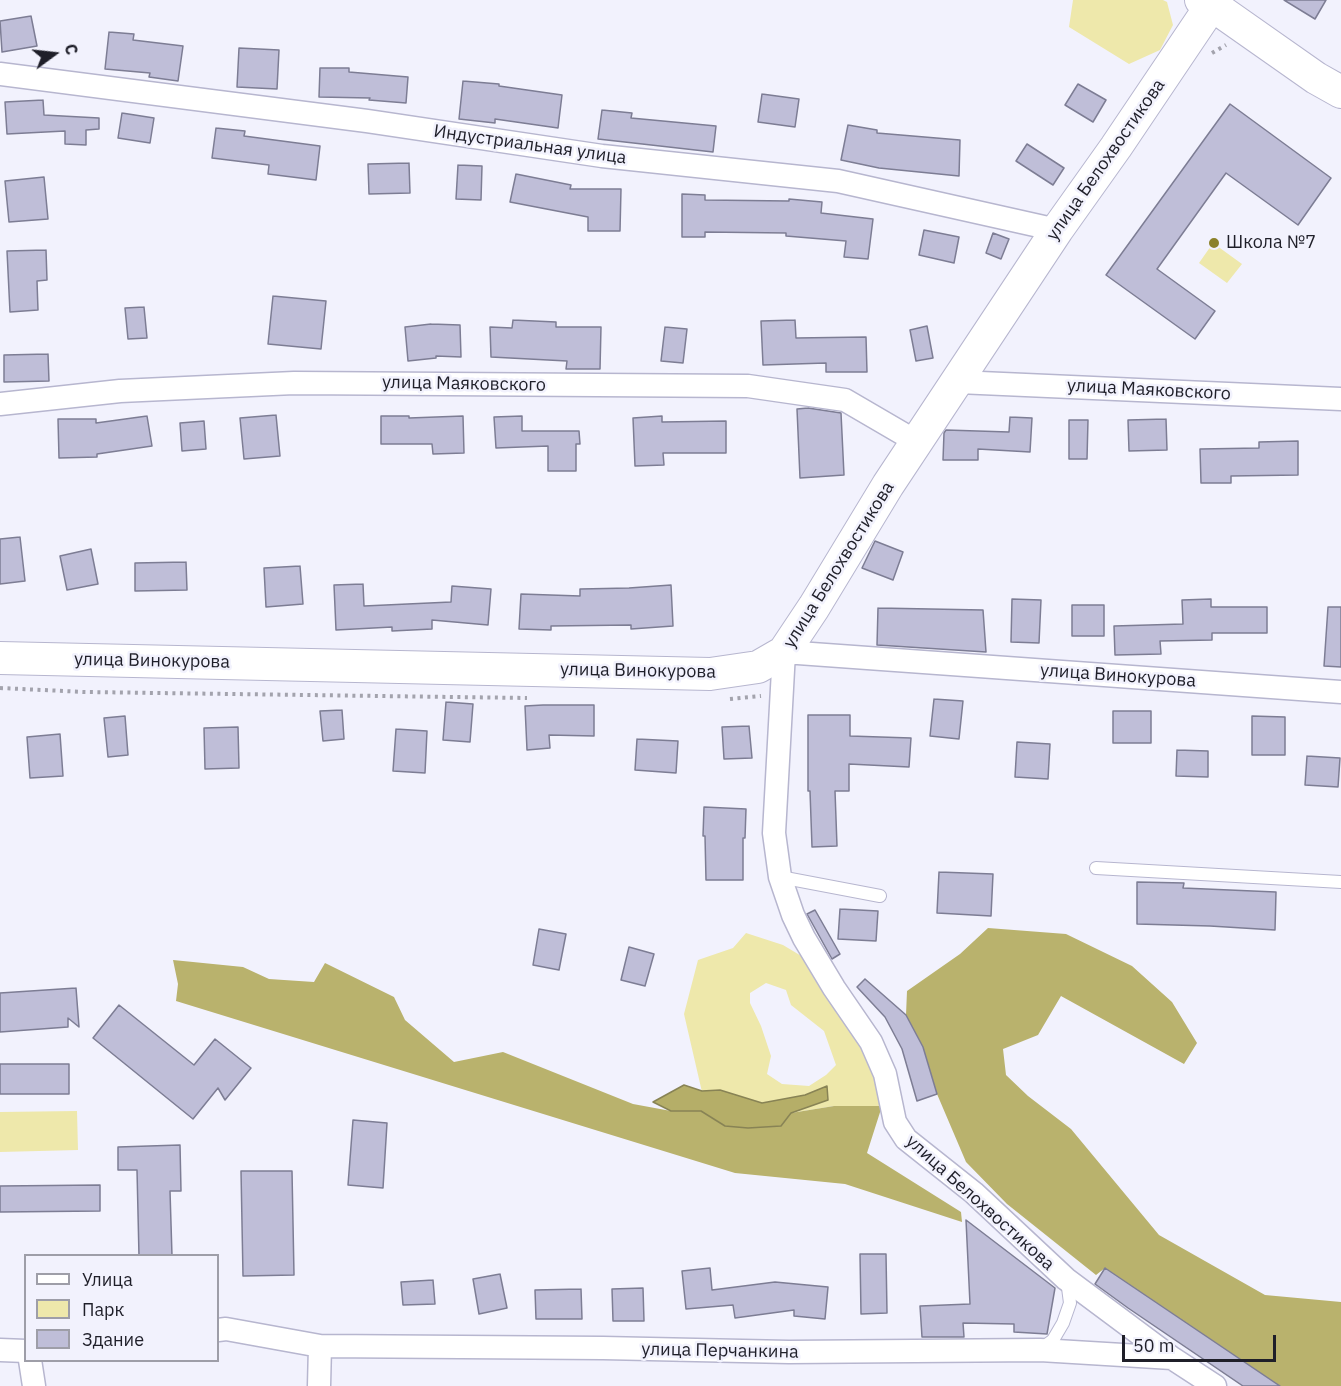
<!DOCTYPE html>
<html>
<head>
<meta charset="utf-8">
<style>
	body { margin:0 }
	#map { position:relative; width:1341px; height:1386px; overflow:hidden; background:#f2f2fd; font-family:"IBM Plex Sans",sans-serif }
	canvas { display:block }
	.legend { position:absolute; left:24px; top:1254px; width:195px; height:108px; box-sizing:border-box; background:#f2f2fd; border:2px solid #9e9ea8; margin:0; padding:8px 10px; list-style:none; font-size:18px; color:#1f1f29 }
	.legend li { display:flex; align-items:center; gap:12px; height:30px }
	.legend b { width:30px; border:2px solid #9e9ea8 }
	.north { position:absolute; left:24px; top:24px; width:60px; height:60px; -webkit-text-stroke:4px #f2f2fd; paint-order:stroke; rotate:75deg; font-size:16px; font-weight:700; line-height:24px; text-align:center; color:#1f1f29 }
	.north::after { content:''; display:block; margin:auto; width:21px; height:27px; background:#1f1f29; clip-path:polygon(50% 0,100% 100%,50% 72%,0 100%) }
	.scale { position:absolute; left:1122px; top:1335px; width:154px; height:27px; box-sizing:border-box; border:3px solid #1f1f29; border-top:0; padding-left:8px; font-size:18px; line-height:21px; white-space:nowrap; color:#1f1f29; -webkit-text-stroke:4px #f2f2fd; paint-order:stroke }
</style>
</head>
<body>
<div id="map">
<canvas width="1341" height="1386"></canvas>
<ul class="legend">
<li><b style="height:8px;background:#fff"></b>Улица</li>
<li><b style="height:16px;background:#eee8ab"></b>Парк</li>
<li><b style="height:16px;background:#bfbed8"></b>Здание</li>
</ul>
<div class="north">С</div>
<div class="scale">50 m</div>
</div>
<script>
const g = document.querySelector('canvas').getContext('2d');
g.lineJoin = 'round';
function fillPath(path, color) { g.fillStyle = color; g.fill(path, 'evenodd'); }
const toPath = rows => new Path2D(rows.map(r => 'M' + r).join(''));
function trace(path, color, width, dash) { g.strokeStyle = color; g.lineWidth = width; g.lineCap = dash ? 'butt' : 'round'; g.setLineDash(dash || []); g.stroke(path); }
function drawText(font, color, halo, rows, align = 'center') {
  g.font = font + ' "IBM Plex Sans",sans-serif'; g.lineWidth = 5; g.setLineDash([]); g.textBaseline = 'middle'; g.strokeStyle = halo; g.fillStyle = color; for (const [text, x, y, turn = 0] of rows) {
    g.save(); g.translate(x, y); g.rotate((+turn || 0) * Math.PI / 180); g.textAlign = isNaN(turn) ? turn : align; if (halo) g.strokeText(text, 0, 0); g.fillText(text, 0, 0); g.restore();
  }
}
fillPath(toPath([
	[1073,0,1163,0,1167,2,1173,25,1160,50,1129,64,1069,27],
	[1213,243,1242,264,1227,283,1199,263],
	[746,933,783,945,808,960,870,1059,882,1106,834,1106,791,1113,827,1100,827,1086,805,1095,762,1103,720,1090,702,1092,684,1014,698,960,733,948],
	[766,983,786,990,791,1005,824,1031,836,1065,826,1075,809,1086,782,1084,767,1074,771,1056,761,1026,750,1003,750,993],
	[77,1111,78,1150,0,1152,0,1112]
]), '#eee8ab');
fillPath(toPath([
	[988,928,1066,934,1132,966,1172,1002,1197,1043,1184,1064,1061,996,1038,1035,1003,1049,1006,1075,1028,1096,1071,1129,1159,1235,1265,1295,1341,1302,1341,1386,1280,1386,1105,1268,1096,1275,1007,1204,966,1162,937,1094,923,1047,906,1015,907,991,960,954],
	[173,960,243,967,269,979,314,982,325,963,394,997,405,1020,454,1062,503,1052,633,1104,671,1111,701,1111,725,1126,781,1126,791,1113,834,1106,882,1106,867,1153,961,1212,962,1222,845,1184,735,1173,176,1001,178,984]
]), '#b9b26d');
const water = toPath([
	[684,1085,702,1091,720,1090,762,1103,805,1095,827,1086,828,1100,791,1113,781,1126,748,1128,725,1126,701,1111,671,1111,653,1102,684,1085]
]);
fillPath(water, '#b5ae68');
trace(water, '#888355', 1.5);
const building = toPath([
	[1284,0,1326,0,1315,19,1284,0],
	[31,16,37,46,2,52,0,21,31,16],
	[109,32,134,34,133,40,183,46,178,81,149,77,150,73,105,69,109,32],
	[239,48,279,50,277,89,237,87,239,48],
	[320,68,349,68,349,72,408,77,406,103,369,100,370,98,319,97,320,68],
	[463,81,499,84,499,86,562,95,558,128,495,119,495,123,459,119,463,81],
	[1078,84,1106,100,1093,122,1065,105,1078,84],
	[762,94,799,99,795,127,758,122,762,94],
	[43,100,44,115,99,118,99,129,86,130,86,145,65,144,65,131,7,134,5,102,43,100],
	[1230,104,1331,178,1298,225,1226,173,1157,269,1215,311,1195,339,1106,275,1230,104],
	[602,110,632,113,631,118,716,126,713,152,598,139,602,110],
	[122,113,154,118,150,143,118,138,122,113],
	[848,125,877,130,877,133,960,140,959,176,879,168,841,160,848,125],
	[216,128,245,131,244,136,320,146,316,180,268,174,269,165,212,158,216,128],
	[1027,144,1064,168,1053,185,1016,161,1027,144],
	[409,163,410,193,369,194,368,164,409,163],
	[458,165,482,166,481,200,456,199,458,165],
	[516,174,571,185,570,189,621,189,620,231,588,231,588,217,510,202,516,174],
	[44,177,48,219,9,222,5,181,44,177],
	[682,194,705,195,705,200,789,201,789,199,822,202,821,213,873,219,868,259,844,257,846,241,786,236,786,233,705,232,705,237,682,237,682,194],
	[924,230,959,237,954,263,919,255,924,230],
	[993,233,1009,239,1001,259,986,253,993,233],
	[46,250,47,280,37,281,38,310,10,312,7,251,46,250],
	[273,296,326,301,321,349,268,344,273,296],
	[144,307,147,338,128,339,125,308,144,307],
	[513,320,556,322,556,327,601,327,600,369,566,369,567,361,491,357,490,327,512,328,513,320],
	[795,320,796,338,866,337,867,372,826,372,826,363,763,365,761,321,795,320],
	[431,324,460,325,461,357,436,356,436,358,408,361,405,327,431,324],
	[927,326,933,358,916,361,910,330,927,326],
	[665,327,687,329,683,363,661,361,665,327],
	[48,354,49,381,4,382,4,355,48,354],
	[808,408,841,413,844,475,800,478,797,409,808,408],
	[276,415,280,456,244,459,240,418,276,415],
	[147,416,152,446,97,454,97,457,59,458,58,419,96,419,96,423,147,416],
	[381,416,409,416,409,418,463,416,464,453,433,454,432,444,381,444,381,416],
	[522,416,522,431,579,431,580,444,576,444,576,471,548,471,548,446,496,448,494,417,522,416],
	[662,416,662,422,726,421,726,453,663,453,664,465,635,466,633,418,662,416],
	[1010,417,1032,418,1030,452,978,449,978,460,943,460,944,433,946,430,1009,432,1010,417],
	[1166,419,1167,450,1129,451,1128,420,1166,419],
	[1069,420,1088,420,1087,459,1069,459,1069,420],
	[204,421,206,449,182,451,180,423,204,421],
	[1298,441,1298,475,1231,476,1231,483,1201,483,1200,449,1259,448,1259,442,1298,441],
	[20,537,25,581,0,584,0,539,20,537],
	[875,541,903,552,893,580,862,568,875,541],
	[91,549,98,584,67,590,60,556,91,549],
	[186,562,187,590,135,591,135,563,186,562],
	[300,566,303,604,266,607,264,568,300,566],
	[363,584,364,606,451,602,452,586,491,589,488,625,432,620,432,629,392,631,392,627,336,630,334,585,363,584],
	[671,585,673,626,631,629,631,625,551,626,551,630,519,629,521,594,580,596,580,589,629,588,671,585],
	[1012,599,1041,600,1039,643,1011,642,1012,599],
	[1211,599,1211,607,1267,607,1267,633,1212,633,1212,640,1160,641,1161,654,1115,655,1114,626,1183,624,1182,600,1211,599],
	[1072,605,1104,605,1104,636,1072,636,1072,605],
	[1328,607,1341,607,1341,667,1324,666,1328,607],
	[878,608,983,610,986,652,877,645,878,608],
	[934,699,963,701,959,739,930,736,934,699],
	[446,702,473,704,470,742,443,740,446,702],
	[543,705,594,705,594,736,549,735,550,748,527,750,525,706,543,705],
	[342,710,344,739,323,741,320,711,342,710],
	[1113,711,1151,711,1151,743,1113,743,1113,711],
	[808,715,850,715,850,736,911,738,909,767,849,764,849,791,835,791,837,846,812,847,810,791,808,791,808,715],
	[125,716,128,755,108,757,104,718,125,716],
	[1252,716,1285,717,1285,755,1252,755,1252,716],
	[749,726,752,758,724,759,722,727,749,726],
	[238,727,239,768,205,769,204,728,238,727],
	[396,729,427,731,425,773,393,771,396,729],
	[60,734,63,776,30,778,27,737,60,734],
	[637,739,678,741,676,773,635,770,637,739],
	[1017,742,1050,744,1048,779,1015,777,1017,742],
	[1177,750,1208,751,1208,777,1176,776,1177,750],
	[1307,756,1340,758,1338,787,1305,785,1307,756],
	[704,807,746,809,745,838,743,838,743,880,706,880,705,836,703,836,704,807],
	[939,872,993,874,991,916,937,913,939,872],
	[1137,882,1184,883,1183,888,1276,892,1275,930,1210,926,1137,924,1137,882],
	[840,909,878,911,876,941,838,939,840,909],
	[815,910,840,954,832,959,807,914,815,910],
	[539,929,566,934,559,970,533,965,539,929],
	[629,947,654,954,645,986,621,980,629,947],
	[865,979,906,1015,923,1047,937,1094,917,1101,902,1049,885,1017,857,987,865,979],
	[76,988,79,1027,68,1018,68,1027,0,1032,0,993,76,988],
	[119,1005,194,1065,215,1039,251,1068,225,1100,218,1088,193,1119,93,1038,119,1005],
	[0,1064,69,1064,69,1094,0,1094,0,1064],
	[353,1120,387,1123,383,1188,348,1185,353,1120],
	[180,1145,181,1191,170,1191,172,1256,139,1256,137,1170,118,1170,118,1147,180,1145],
	[241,1171,292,1171,294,1275,243,1276,241,1171],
	[100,1185,100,1211,0,1212,0,1186,100,1185],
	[966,1220,1055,1288,1047,1334,1014,1332,1014,1324,963,1323,964,1337,922,1337,920,1306,970,1304,966,1220],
	[860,1254,886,1254,887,1313,861,1314,860,1254],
	[710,1268,712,1290,775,1282,828,1287,825,1319,794,1316,794,1310,735,1318,733,1305,686,1309,682,1271,710,1268],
	[1105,1268,1280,1386,1243,1386,1128,1308,1095,1284,1105,1268],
	[500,1274,507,1308,479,1314,473,1279,500,1274],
	[433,1280,435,1304,403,1305,401,1282,433,1280],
	[643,1288,644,1321,613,1321,612,1289,643,1288],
	[581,1289,582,1319,536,1319,535,1290,581,1289]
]);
fillPath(building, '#bfbed8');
trace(building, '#7d7d94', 1.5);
const lane = toPath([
	[1096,868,1341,882],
	[780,877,880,896],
	[1041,1349,1053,1340,1063,1323,1070,1303,1067,1280]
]);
const street = toPath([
	[0,74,367,121,602,156,838,181,1057,230],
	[958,382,1341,399],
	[0,404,120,391,294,383,748,386,845,400,917,442],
	[218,1330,226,1329,320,1346,603,1348,789,1352,1040,1350,1172,1358,1215,1386],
	[0,1350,26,1351],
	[1172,1358,1066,1279,974,1193,906,1139,895,1122,885,1074,871,1042,834,988,804,938,793,915,780,877,774,833,784,652,1341,692],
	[30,1360,34,1386],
	[319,1386,320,1346]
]);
const secondary = toPath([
	[1201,0,1212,5,1316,78,1341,92],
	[0,658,710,674,758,667,784,652,814,607,888,485,1057,230,1116,147,1215,0]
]);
trace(lane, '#b7b6cf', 14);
trace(street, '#b7b6cf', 25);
trace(secondary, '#b7b6cf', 34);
trace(toPath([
	[1212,53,1226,45],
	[0,688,85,692,527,698],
	[730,699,761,696]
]), '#a3a3ad', 4, [3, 4.5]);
trace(lane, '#fff', 12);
trace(street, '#fff', 22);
trace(secondary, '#fff', 32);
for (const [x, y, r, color] of [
	[1214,243,6,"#8b8129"]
]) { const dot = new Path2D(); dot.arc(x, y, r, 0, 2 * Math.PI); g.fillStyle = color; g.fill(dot); trace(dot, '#f2f2fd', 2); }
drawText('18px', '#1f1f29', '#f2f2fd', [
	["Индустриальная улица",530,145,8],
	["улица Белохвостикова",1106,160,-55],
	["улица Маяковского",464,384,1],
	["улица Маяковского",1149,390,3],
	["улица Белохвостикова",839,565,-58],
	["улица Винокурова",152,661,1],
	["улица Винокурова",638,671,1],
	["улица Винокурова",1118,676,4],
	["улица Белохвостикова",980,1203,42],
	["улица Перчанкина",720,1351,1]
]);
drawText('18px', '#1f1f29', '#f2f2fd', [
	["Школа №7",1226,243]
], 'left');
</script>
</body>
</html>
